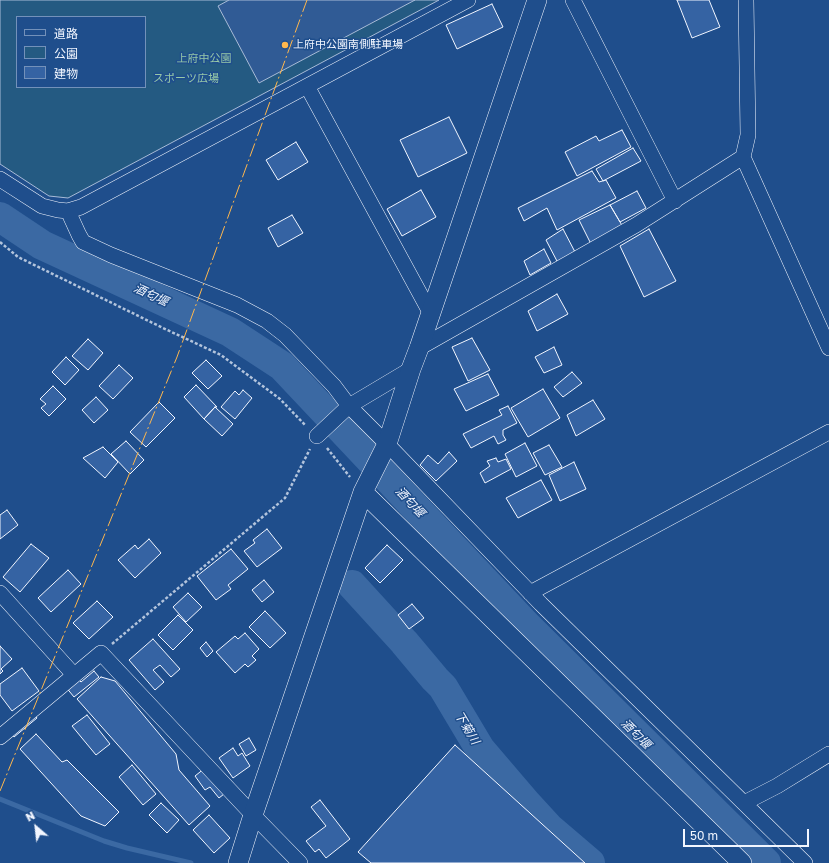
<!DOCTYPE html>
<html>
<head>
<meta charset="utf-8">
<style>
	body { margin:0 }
	#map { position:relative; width:829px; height:863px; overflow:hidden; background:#1f4e8c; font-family:"Golos Text","Noto Sans JP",sans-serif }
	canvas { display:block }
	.legend { position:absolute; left:16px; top:16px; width:130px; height:72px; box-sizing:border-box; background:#1f4e8c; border:1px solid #7391ba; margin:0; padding:5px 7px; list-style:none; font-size:12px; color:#f2f6ff }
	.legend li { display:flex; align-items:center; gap:8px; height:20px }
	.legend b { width:20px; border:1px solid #7391ba }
	.north { position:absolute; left:16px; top:807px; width:40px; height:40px; -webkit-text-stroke:3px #1f4e8c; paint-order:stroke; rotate:332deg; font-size:11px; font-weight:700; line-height:16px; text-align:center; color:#f2f6ff }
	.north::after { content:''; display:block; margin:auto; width:14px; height:18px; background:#f2f6ff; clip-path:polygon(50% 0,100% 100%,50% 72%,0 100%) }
	.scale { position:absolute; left:683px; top:829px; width:126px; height:18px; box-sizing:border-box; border:2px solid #f2f6ff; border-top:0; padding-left:5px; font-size:12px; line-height:14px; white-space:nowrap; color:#f2f6ff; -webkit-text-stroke:3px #1f4e8c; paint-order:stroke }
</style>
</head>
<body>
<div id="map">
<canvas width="829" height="863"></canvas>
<ul class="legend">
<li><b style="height:5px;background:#1f4e8c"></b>道路</li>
<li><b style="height:11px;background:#245a82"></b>公園</li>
<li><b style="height:11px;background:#3563a3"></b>建物</li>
</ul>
<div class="north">N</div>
<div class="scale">50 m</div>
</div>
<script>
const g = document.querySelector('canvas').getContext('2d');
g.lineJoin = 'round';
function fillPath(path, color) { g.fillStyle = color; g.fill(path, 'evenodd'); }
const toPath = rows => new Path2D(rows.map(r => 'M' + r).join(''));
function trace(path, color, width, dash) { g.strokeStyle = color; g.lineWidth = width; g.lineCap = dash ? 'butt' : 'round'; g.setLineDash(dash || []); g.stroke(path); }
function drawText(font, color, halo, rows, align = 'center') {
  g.font = font + ' "Golos Text","Noto Sans JP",sans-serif'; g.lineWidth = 3; g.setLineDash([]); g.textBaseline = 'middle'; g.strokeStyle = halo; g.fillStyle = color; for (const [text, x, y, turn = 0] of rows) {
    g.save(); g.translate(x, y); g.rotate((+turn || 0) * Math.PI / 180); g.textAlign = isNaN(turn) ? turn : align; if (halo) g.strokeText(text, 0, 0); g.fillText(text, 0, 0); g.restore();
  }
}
const green = toPath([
	[0,0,439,0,68,198,49,196,0,164,0,0],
	[17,17,145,17,145,87,17,87,17,17]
]);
fillPath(green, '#245a82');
trace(green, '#a8bbd7', 1);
const parking = toPath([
	[229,0,415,0,259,83,218,6,229,0]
]);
fillPath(parking, '#305b95');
trace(parking, '#a8bbd7', 1);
trace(toPath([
	[0,799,104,841,127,848,191,863]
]), '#3b69a3', 5);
trace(toPath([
	[0,217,42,245,230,332,282,366,527,626,766,863],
	[352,585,404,642,435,679,443,687,480,749,527,804,549,828,590,863]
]), '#3b69a3', 30);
const building = toPath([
	[677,0,709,0,720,27,692,38,677,0],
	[492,4,503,27,457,49,446,25,492,4],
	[449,117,467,153,418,177,400,140,449,117],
	[622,130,631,147,577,176,565,152,596,136,599,141,622,130],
	[296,142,308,162,278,180,266,160,296,142],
	[633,148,641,161,603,181,596,169,633,148],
	[592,171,599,182,606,180,616,198,557,230,547,208,524,221,518,208,592,171],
	[421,190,436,217,402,236,387,209,421,190],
	[637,191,646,208,620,222,610,205,637,191],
	[610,205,623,227,591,244,579,220,610,205],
	[292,215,303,233,278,247,268,228,292,215],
	[563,229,575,252,558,263,546,240,563,229],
	[649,229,676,281,644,297,620,246,649,229],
	[544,249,551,263,530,275,524,261,544,249],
	[557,294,568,314,537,331,528,311,557,294],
	[472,338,490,370,468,381,452,347,472,338],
	[88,339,103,353,88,370,72,356,88,339],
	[554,347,562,365,544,373,535,357,554,347],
	[66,357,79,370,65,385,52,372,66,357],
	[206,360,222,376,208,389,192,373,206,360],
	[119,365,133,378,113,399,99,386,119,365],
	[572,372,582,383,563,397,554,387,572,372],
	[488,374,499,395,466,411,454,389,488,374],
	[196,385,217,407,215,407,204,419,184,397,196,385],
	[53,386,66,399,49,416,41,408,46,404,40,399,53,386],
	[543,389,560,418,528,437,511,408,543,389],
	[243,390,252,398,235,419,221,407,235,391,239,395,243,390],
	[96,397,108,410,94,423,82,410,96,397],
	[593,400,605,419,576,436,567,415,593,400],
	[159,402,175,418,146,447,130,432,159,402],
	[508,406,517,423,503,430,503,435,506,440,498,444,494,436,471,448,463,434,502,415,499,410,508,406],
	[215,407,233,424,222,436,204,419,215,407],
	[126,441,144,460,130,474,111,454,126,441],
	[525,443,537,466,516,477,505,454,525,443],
	[549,445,562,467,545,475,533,453,549,445],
	[103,447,118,462,105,478,83,458,103,447],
	[449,452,457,461,436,481,420,465,428,455,438,464,449,452],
	[496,458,498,462,506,459,511,469,485,483,480,473,490,466,487,461,496,458],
	[574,462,586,489,560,501,549,475,574,462],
	[541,480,552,500,518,518,506,498,541,480],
	[7,510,18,525,0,539,0,515,7,510],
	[267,529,282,548,257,567,244,551,255,543,253,540,267,529],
	[149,539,161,553,135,578,118,560,135,545,138,549,149,539],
	[31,544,49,558,20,592,3,577,31,544],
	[387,545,403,560,380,583,365,568,387,545],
	[231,549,248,569,228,585,231,589,216,600,197,576,231,549],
	[68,570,81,584,51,612,38,598,68,570],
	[264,580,274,592,262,602,252,590,264,580],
	[188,593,202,607,186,622,173,607,188,593],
	[97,601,113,617,89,639,73,623,97,601],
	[412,604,424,618,409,629,398,615,412,604],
	[265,611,286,633,270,648,249,627,265,611],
	[178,615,193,630,173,650,158,635,178,615],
	[245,633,259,649,252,656,256,660,248,667,245,664,235,673,216,652,235,636,238,639,245,633],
	[153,639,180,669,171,677,160,665,153,670,164,682,155,690,129,660,153,639],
	[206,642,213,651,207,657,200,648,206,642],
	[0,646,12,659,1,669,3,671,0,674,0,646],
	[22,668,39,691,12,711,0,695,0,684,22,668],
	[94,671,99,677,74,697,65,686,76,677,81,682,94,671],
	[101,677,115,681,176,754,179,770,210,806,189,825,77,699,101,677],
	[34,714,37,718,14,737,11,732,34,714],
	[87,715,110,744,96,755,72,726,87,715],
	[36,734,62,762,67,760,119,812,105,826,81,816,20,749,36,734],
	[249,738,256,750,246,756,239,744,249,738],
	[455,745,585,863,371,863,358,852,455,745],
	[233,748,238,756,242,753,250,766,233,778,219,758,233,748],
	[132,765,156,794,143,805,119,777,132,765],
	[205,768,224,794,219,798,210,787,205,790,195,776,205,768],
	[320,800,350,839,326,858,319,849,315,852,306,841,326,826,311,807,320,800],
	[161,803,179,820,167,833,149,815,161,803],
	[209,815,230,838,214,853,193,830,209,815]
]);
fillPath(building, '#3563a3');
trace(building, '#f2f6ff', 1);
const minor = toPath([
	[573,0,675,201],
	[307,86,431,314],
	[743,157,829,348],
	[0,179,42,206,58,210,68,211,81,207,468,0],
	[68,211,79,235,83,242,111,255,237,305,267,321,285,335,334,386,349,406,387,444,541,604,805,863],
	[419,348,636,225,743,157,748,135,746,0],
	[317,436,349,406,411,369],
	[0,593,74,675],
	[530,593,829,432],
	[0,737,101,653,253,815,300,863],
	[744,803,777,786,829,754]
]);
const tertiary = toPath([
	[363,492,742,863],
	[238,863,253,815,363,492,387,444,411,369,419,348,537,0]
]);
trace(minor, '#f2f6ff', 16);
trace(tertiary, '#f2f6ff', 20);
trace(toPath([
	[0,242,18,257,163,328,221,355,280,399,306,426],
	[327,448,350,477],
	[112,644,285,498,310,449]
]), '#b3c4dc', 2.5, [3, 2]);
trace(minor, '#1f4e8c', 15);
trace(tertiary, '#1f4e8c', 19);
trace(toPath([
	[0,791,177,357,307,0]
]), '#ffb74d', 1, [14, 3, 2, 3]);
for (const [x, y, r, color] of [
	[285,45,4,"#ffb74d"]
]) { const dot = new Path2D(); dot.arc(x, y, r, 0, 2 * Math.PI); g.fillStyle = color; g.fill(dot); trace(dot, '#1f4e8c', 1.5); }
drawText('11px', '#f2f6ff', '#1f4e8c', [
	["上府中公園南側駐車場",293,45]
], 'left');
drawText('11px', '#97c8a6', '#1f4e8c', [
	["上府中公園",204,59],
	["スポーツ広場",186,79]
]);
drawText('italic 12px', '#f2f6ff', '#1f4e8c', [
	["酒匂堰",151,295,25],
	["酒匂堰",410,502,47],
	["下菊川",467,728,59],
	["酒匂堰",636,734,45]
]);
</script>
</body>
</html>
